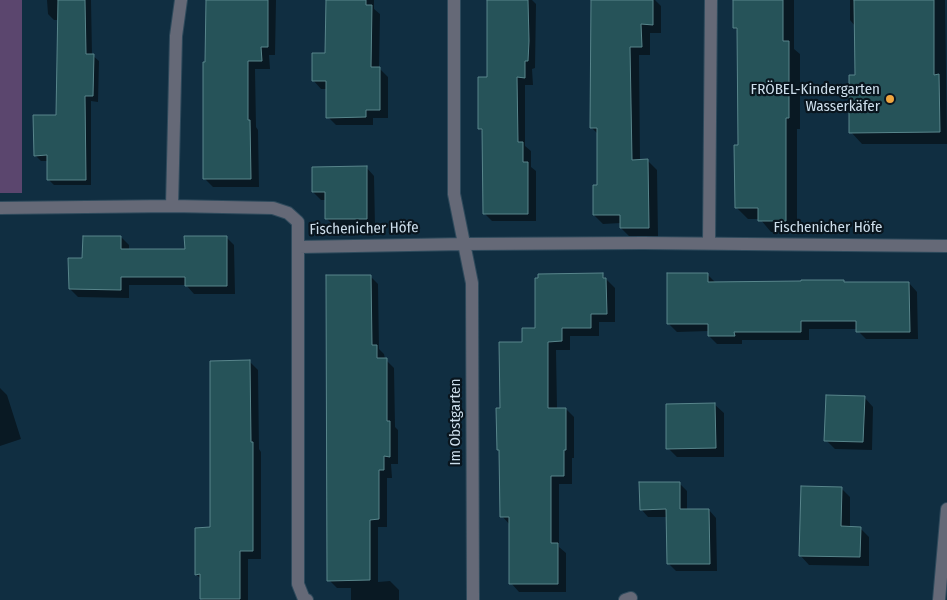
<!DOCTYPE html>
<html>
<head>
<meta charset="utf-8">
<style>
	body { margin:0 }
	canvas { display:block; background:#102e41 }
</style>
</head>
<body>
<canvas width="947" height="600"></canvas>
<script>
const g = document.querySelector('canvas').getContext('2d');
g.lineJoin = 'round';
function fillPath(path, color) { g.fillStyle = color; g.fill(path, 'evenodd'); }
const toPath = rows => new Path2D(rows.map(r => 'M' + r).join(''));
function trace(path, color, width, dash) { g.strokeStyle = color; g.lineWidth = width; g.lineCap = dash ? 'butt' : 'round'; g.setLineDash(dash || []); g.stroke(path); }
function drawText(font, color, halo, rows, align = 'center') {
  g.font = font + ' "Fira Sans Condensed",sans-serif'; g.lineWidth = 4.5; g.setLineDash([]); g.textBaseline = 'middle'; g.strokeStyle = halo; g.fillStyle = color; for (const [text, x, y, turn = 0] of rows) {
    g.save(); g.translate(x, y); g.rotate((+turn || 0) * Math.PI / 180); g.textAlign = isNaN(turn) ? turn : align; if (halo) g.strokeText(text, 0, 0); g.fillText(text, 0, 0); g.restore();
  }
}
fillPath(toPath([
	[0,0,22,0,22,193,0,193]
]), '#5b466e');
fillPath(toPath([
	[47,0,91,0,92,55,99,61,98,102,91,101,91,185,54,185,48,179,48,161,41,161,35,155,57,116,58,20,54,20,48,14],
	[207,0,276,0,275,55,269,55,270,69,255,69,256,127,258,130,259,187,213,187,205,179],
	[327,0,374,0,374,9,380,14,379,68,388,77,388,118,373,118,373,125,336,125,328,117,327,89,321,89,313,80,326,54],
	[488,0,532,0,536,4,535,68,532,69,533,85,525,85,525,146,531,151,531,167,536,171,536,221,492,221,484,213,484,133,479,128,488,78],
	[592,0,655,0,661,6,661,33,650,33,650,55,639,55,640,161,648,161,657,170,658,237,630,237,621,228,621,223,603,224,594,215,598,186,598,134,592,128],
	[734,0,794,0,794,49,800,54,800,129,797,129,797,232,771,232,760,219,748,219,736,207,740,146,738,31,735,28],
	[850,0,945,0,947,144,862,144,851,132,856,76,855,26,850,20],
	[366,167,374,176,375,227,335,227,327,219,326,200,321,200,313,192],
	[121,237,129,245,129,250,186,250,226,237,234,245,235,294,194,294,186,285,129,285,129,298,78,297,70,289,84,260],
	[707,274,716,283,909,283,917,292,918,339,866,339,858,331,858,329,809,329,809,340,742,340,742,344,717,344,709,336,709,331,677,332,668,323],
	[602,275,615,288,615,322,599,322,599,336,570,336,570,350,556,350,557,409,566,409,574,417,574,458,572,458,572,484,559,484,559,547,566,553,566,592,519,592,511,583,510,525,502,516,501,452,498,450,501,409,523,343,537,329],
	[370,276,378,284,379,349,384,354,385,359,394,368,395,427,398,430,398,464,391,464,392,478,387,478,387,527,378,527,378,582,390,581,399,590,399,600,351,600,351,588,337,588,329,580],
	[249,361,258,370,259,449,261,452,261,559,248,559,248,600,203,600,201,599,201,579,196,574,211,529],
	[0,388,7,395,21,439,0,446],
	[864,397,873,407,872,450,835,449,826,440],
	[714,404,724,413,724,457,677,457,668,448],
	[679,483,687,491,687,510,709,510,716,518,717,571,676,571,668,563,667,517,648,517,641,509],
	[841,488,850,497,850,527,860,528,869,537,869,566,809,565,800,555]
]), '#0007');
const building = toPath([
	[58,0,85,0,86,54,94,54,93,96,85,96,86,180,47,180,47,155,34,156,33,115,56,115,58,0],
	[206,0,268,0,268,47,261,47,262,61,248,61,248,120,250,120,251,179,203,179,203,62,205,62,206,0],
	[326,0,366,0,366,5,372,5,371,67,380,67,380,110,366,110,366,117,326,118,326,81,312,81,312,53,325,53,326,0],
	[487,0,528,0,529,41,528,61,525,61,525,78,517,77,518,142,523,142,523,162,528,162,528,214,483,214,482,129,478,129,478,77,487,77,487,0],
	[591,0,653,0,653,25,641,24,642,47,630,47,632,160,648,159,649,228,620,228,620,215,593,215,593,185,597,185,597,128,590,128,591,0],
	[733,0,783,0,783,41,789,41,789,118,786,118,786,221,758,221,758,208,735,208,734,145,738,145,737,28,733,28,733,0],
	[854,0,934,0,934,75,939,74,940,132,849,133,849,75,855,75,854,0],
	[367,166,367,219,325,219,325,192,312,192,312,167,367,166],
	[83,236,121,236,121,249,185,249,184,236,227,236,227,286,185,286,185,277,121,277,121,290,69,289,68,258,82,258,83,236],
	[603,273,603,278,606,278,607,314,591,314,591,328,562,328,562,341,548,342,548,408,566,408,566,450,564,450,564,476,551,476,551,543,558,543,558,584,509,584,509,517,500,517,499,450,497,450,496,408,500,408,499,342,522,342,522,328,535,328,535,278,538,278,538,274,603,273],
	[667,273,708,273,708,282,801,281,801,280,844,280,844,282,909,282,910,332,856,332,856,321,801,321,801,332,734,332,735,336,708,336,708,324,667,324,667,273],
	[326,275,371,275,372,345,377,345,377,358,387,358,387,421,390,421,390,457,384,456,384,470,379,470,379,519,370,520,370,580,327,581,326,275],
	[250,360,251,442,253,442,253,551,240,551,240,599,200,599,200,574,195,575,195,528,210,527,210,361,250,360],
	[826,395,865,396,863,442,824,441,826,395],
	[715,403,716,448,666,449,666,404,715,403],
	[639,482,680,482,680,509,709,509,710,564,667,564,666,509,640,510,639,482],
	[801,486,842,487,841,526,861,527,860,557,799,556,801,486]
]);
fillPath(building, '#265359');
trace(building, '#58858b', 1);
const minor = toPath([
	[454,0,454,194,472,283,473,600],
	[172,206,176,36,181,0],
	[0,208,172,206,273,208,288,213,298,222,298,584,304,599,307,600],
	[709,243,711,0],
	[299,247,464,244,643,243,947,246],
	[625,600,631,598],
	[939,600,947,509]
]);
trace(minor, '#2e4a5c', 14);
trace(minor, '#656977', 12);
for (const [x, y, r, color] of [
	[890,99,5,"#f0a63f"]
]) { const dot = new Path2D(); dot.arc(x, y, r, 0, 2 * Math.PI); g.fillStyle = color; g.fill(dot); trace(dot, '#09151e', 2); }
drawText('15px', '#cddeeb', '#09151e', [
	["FRÖBEL-Kindergarten",880,90],
	["Wasserkäfer",880,107]
], 'right');
drawText('15px', '#cddeeb', '#09151e', [
	["Fischenicher Höfe",828,228],
	["Fischenicher Höfe",364,229,-1],
	["Im Obstgarten",456,422,-90]
]);
</script>
</body>
</html>
